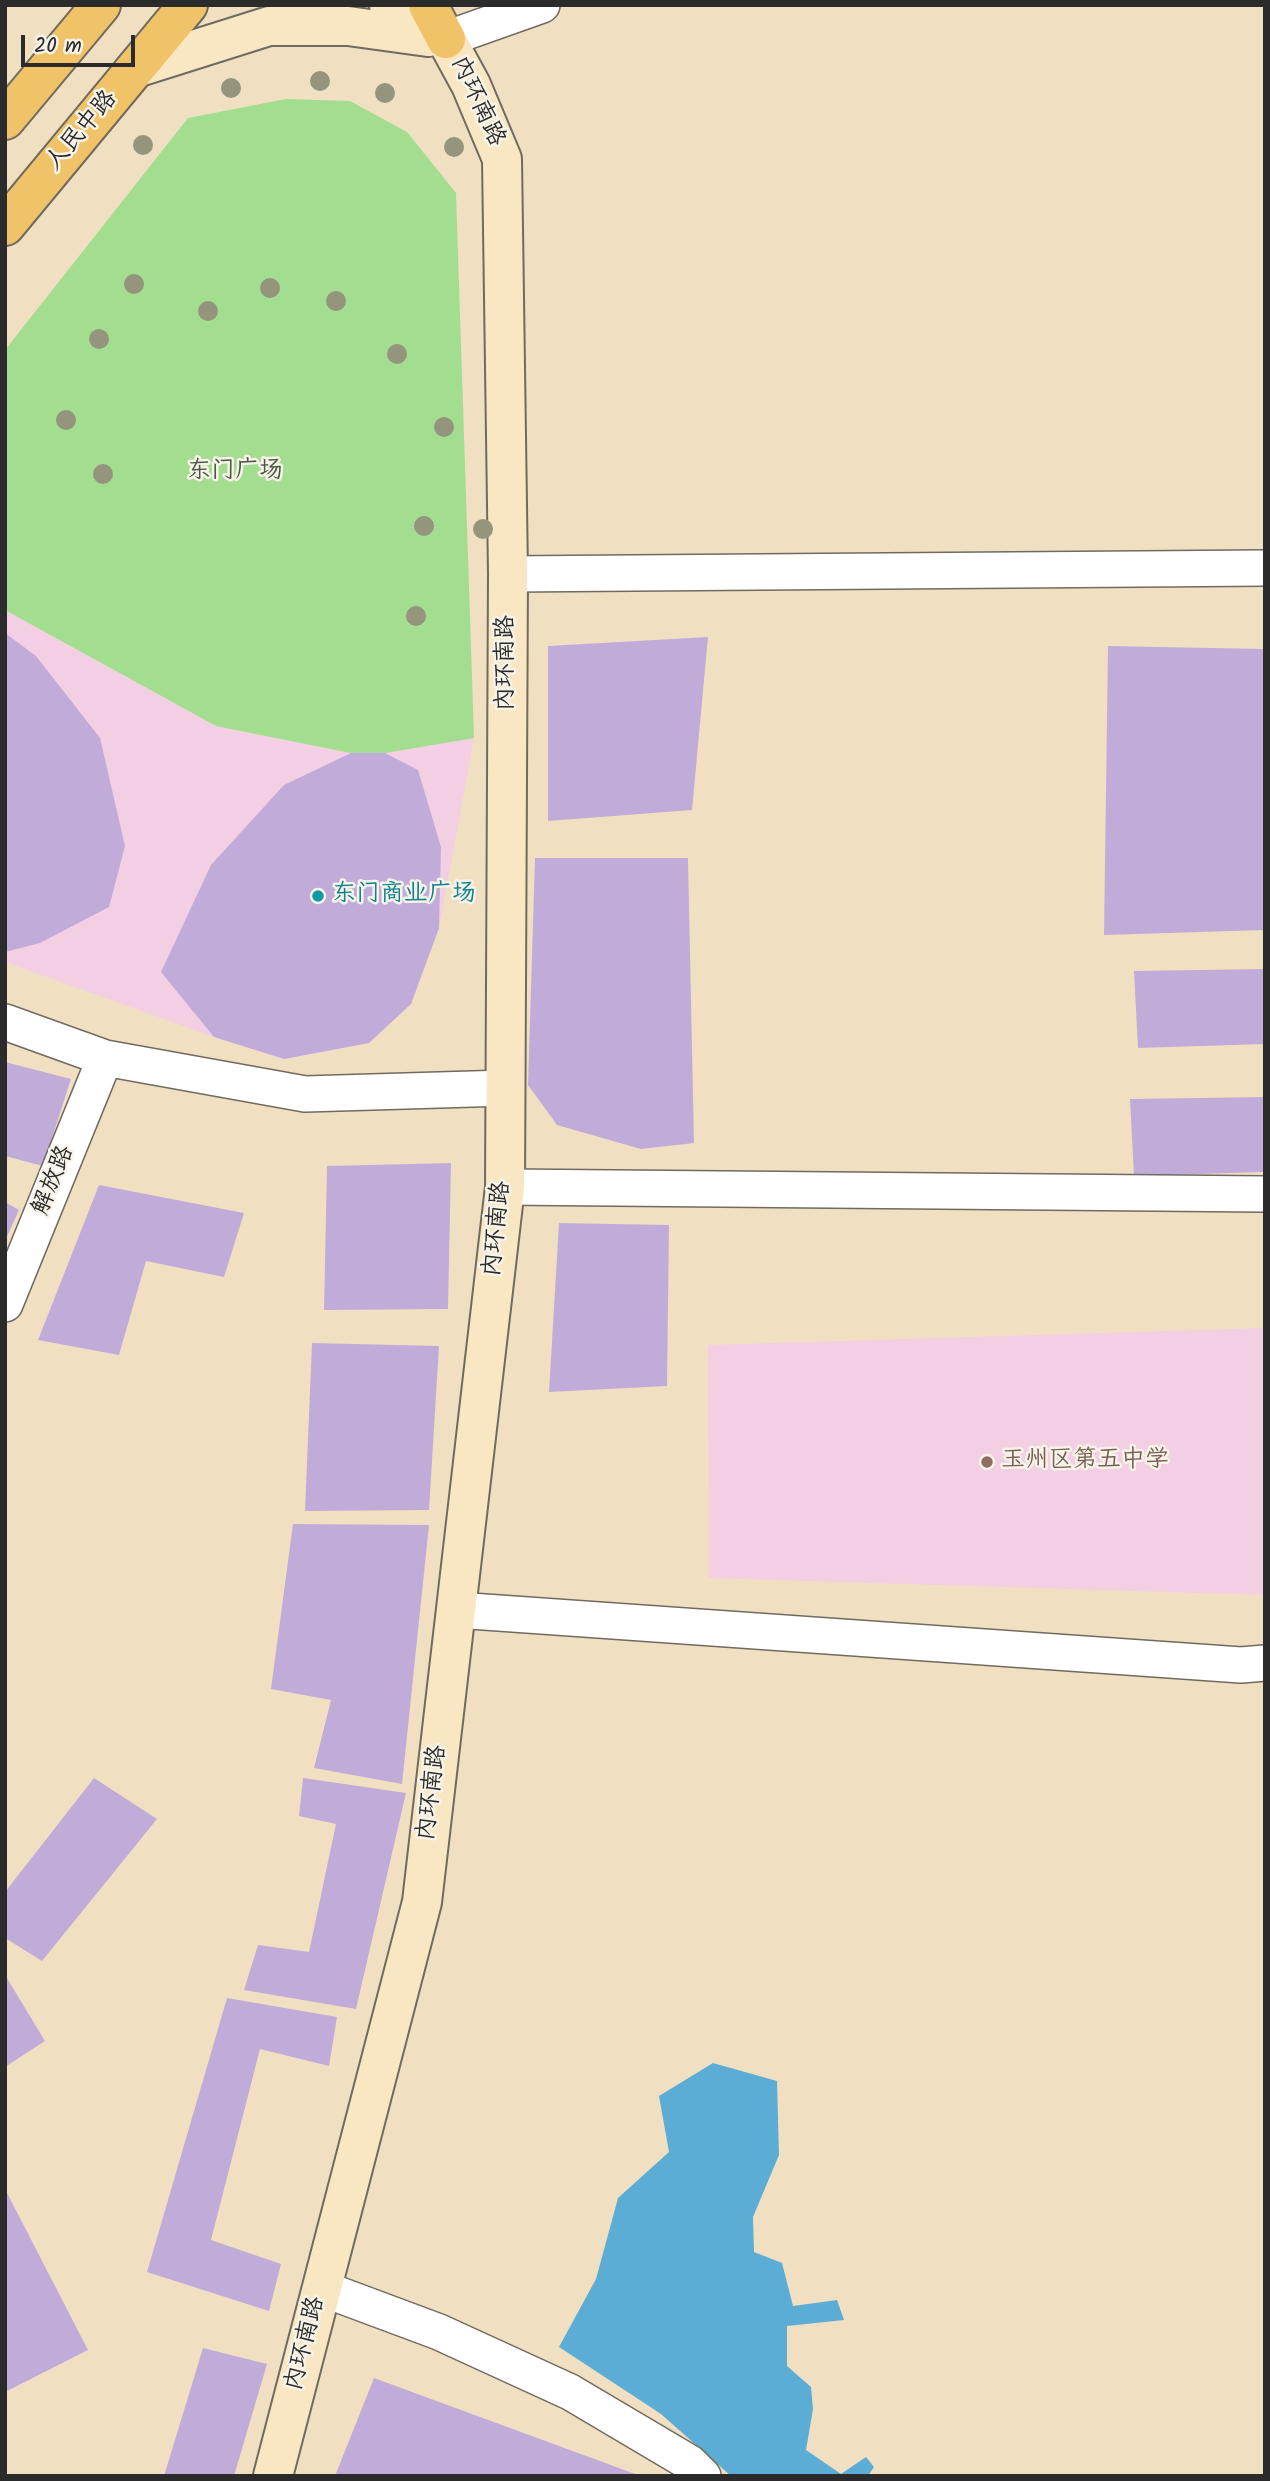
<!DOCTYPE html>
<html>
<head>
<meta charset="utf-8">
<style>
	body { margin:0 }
	#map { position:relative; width:1270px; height:2481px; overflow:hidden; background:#f0e0c1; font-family:Kalam,sans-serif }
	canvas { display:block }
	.frame { position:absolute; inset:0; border:7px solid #2b2b2b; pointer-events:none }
	.scale { position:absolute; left:21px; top:35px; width:114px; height:32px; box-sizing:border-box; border:4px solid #2b2b2b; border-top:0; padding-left:9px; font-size:21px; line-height:24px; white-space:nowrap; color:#2b2b2b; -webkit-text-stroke:5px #f7f3e8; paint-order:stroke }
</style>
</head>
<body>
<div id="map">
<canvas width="1270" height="2481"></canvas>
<div class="frame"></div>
<div class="scale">20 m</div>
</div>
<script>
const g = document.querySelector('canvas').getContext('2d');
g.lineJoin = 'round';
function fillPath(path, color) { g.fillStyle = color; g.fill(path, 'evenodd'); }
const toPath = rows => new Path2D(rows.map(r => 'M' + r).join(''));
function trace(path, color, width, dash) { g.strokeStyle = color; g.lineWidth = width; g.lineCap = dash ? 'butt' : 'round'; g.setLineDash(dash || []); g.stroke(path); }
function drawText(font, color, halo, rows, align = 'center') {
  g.font = font + ' Kalam,"LXGW WenKai TC",sans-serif'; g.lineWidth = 5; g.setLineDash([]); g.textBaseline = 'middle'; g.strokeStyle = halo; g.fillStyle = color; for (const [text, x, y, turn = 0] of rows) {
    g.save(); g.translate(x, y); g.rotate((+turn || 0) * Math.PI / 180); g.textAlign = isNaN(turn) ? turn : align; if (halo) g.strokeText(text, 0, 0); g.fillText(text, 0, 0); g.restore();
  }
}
fillPath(toPath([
	[5,610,216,726,385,753,474,738,439,928,411,1004,369,1043,284,1059,214,1037,5,962],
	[1265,1328,1265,1595,709,1578,708,1345]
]), '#f2cfe2');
fillPath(toPath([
	[286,99,350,101,407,132,456,193,474,738,385,753,351,753,216,726,5,610,5,350,188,118]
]), '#a2dd90');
fillPath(toPath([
	[713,2063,777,2081,779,2155,753,2217,754,2252,782,2263,793,2306,837,2300,844,2320,787,2326,787,2366,811,2387,813,2409,806,2450,841,2474,866,2457,874,2467,868,2476,731,2476,661,2414,559,2347,596,2279,618,2198,669,2152,659,2096]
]), '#5badd6');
fillPath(toPath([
	[5,633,36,656,100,738,125,846,109,907,40,943,5,952],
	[708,637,692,810,548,821,548,646],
	[1108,646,1265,649,1265,930,1104,935],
	[351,753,385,753,418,770,441,847,439,928,411,1004,369,1043,284,1059,214,1037,161,972,211,865,284,785],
	[535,858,688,858,694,1143,641,1149,557,1125,528,1085],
	[1265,969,1265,1044,1138,1048,1134,971],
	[5,1062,71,1079,43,1166,5,1156],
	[1265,1097,1265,1172,1134,1176,1130,1099],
	[451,1163,448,1309,324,1310,327,1166],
	[99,1185,244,1213,224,1277,146,1261,119,1355,38,1340],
	[5,1202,19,1210,5,1241],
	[559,1223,669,1225,667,1386,549,1392],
	[312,1343,439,1346,429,1510,305,1511],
	[293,1524,429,1525,402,1784,314,1768,331,1700,271,1689],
	[94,1778,157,1819,42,1961,5,1938,5,1892],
	[303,1778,406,1793,356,2009,244,1990,258,1945,309,1952,336,1824,299,1816],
	[5,1975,45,2041,5,2067],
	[227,1998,337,2017,329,2066,260,2049,211,2240,281,2264,269,2311,147,2272],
	[5,2189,88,2350,5,2392],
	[203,2348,267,2364,234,2476,164,2476],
	[374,2378,638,2475,638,2476,335,2476]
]), '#c1acd9');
const street = toPath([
	[446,39,542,5],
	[508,574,1265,568],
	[5,1022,105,1058,305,1094,506,1088],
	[505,1187,1265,1194],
	[5,1304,105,1058],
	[456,1610,1241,1665,1265,1663],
	[321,2288,439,2332,570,2392,690,2463,703,2476]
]);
const secondary = toPath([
	[136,68,269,26,348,26,428,37],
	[273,2476,422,1902,505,1187,508,574,502,159,471,85,446,39,389,5]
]);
const primary = toPath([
	[428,5,446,39],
	[5,120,101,5],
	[5,226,188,5]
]);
trace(street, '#706a60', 38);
trace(secondary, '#706a60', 42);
trace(primary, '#706a60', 42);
trace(street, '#fff', 35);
trace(secondary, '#f9e7c3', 38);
trace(primary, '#f1c369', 38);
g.fillStyle = '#94957c';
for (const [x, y] of [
	[320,81],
	[231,88],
	[385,93],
	[143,145],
	[454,147],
	[134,284],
	[270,288],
	[336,301],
	[208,311],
	[99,339],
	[397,354],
	[66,420],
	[444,427],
	[103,474],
	[424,526],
	[483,529],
	[416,616]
]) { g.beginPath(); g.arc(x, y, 10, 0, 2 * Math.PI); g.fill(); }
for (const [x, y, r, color] of [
	[318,896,7,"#0f9aa8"],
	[987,1462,7,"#8d6e63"]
]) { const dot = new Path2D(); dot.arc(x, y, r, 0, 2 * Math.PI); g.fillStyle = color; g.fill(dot); trace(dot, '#f7f3e8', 2.5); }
drawText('24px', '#2b2b2b', '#f7f3e8', [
	["内环南路",476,102,65],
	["人民中路",83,132,-50],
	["内环南路",508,663,-90],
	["解放路",55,1181,-68],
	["内环南路",499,1229,-84],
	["内环南路",434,1793,-83],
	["内环南路",307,2344,-76]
]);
drawText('24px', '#495844', '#f7f3e8', [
	["东门广场",235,473]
]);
drawText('24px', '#0d838f', '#f7f3e8', [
	["东门商业广场",332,896]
], 'left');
drawText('24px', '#785e54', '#f7f3e8', [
	["玉州区第五中学",1001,1462]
], 'left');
</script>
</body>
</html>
